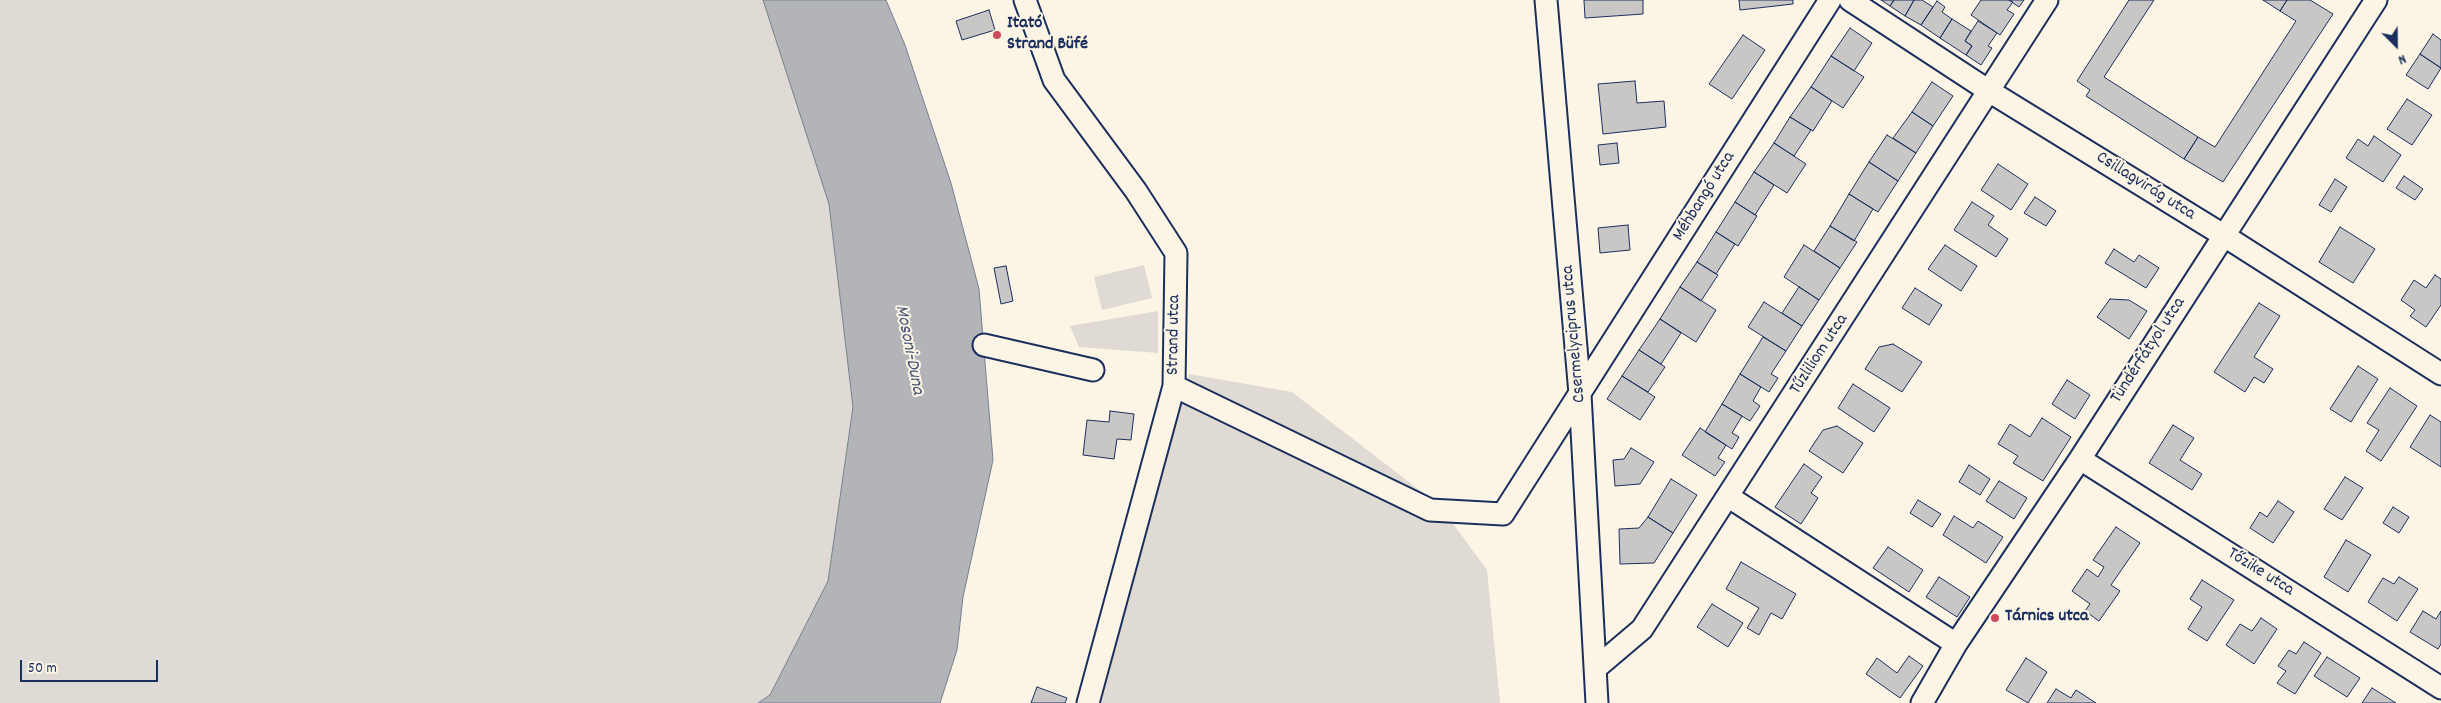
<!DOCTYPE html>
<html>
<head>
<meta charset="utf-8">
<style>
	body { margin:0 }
	#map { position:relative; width:2441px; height:703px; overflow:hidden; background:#fcf5e5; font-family:Dekko,sans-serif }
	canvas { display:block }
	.north { position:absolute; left:2371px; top:20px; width:50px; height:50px; -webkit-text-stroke:4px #fcf5e5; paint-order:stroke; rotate:157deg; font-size:14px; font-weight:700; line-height:20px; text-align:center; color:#1b2f5e }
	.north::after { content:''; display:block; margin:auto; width:18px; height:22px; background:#1b2f5e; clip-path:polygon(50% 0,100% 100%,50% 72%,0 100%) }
	.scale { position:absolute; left:20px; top:660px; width:138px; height:22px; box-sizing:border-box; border:2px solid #1b2f5e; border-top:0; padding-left:6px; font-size:15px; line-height:18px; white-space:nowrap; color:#1b2f5e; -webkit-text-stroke:4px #fcf5e5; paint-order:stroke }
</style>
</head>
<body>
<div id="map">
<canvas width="2441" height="703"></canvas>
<div class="north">N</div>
<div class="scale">50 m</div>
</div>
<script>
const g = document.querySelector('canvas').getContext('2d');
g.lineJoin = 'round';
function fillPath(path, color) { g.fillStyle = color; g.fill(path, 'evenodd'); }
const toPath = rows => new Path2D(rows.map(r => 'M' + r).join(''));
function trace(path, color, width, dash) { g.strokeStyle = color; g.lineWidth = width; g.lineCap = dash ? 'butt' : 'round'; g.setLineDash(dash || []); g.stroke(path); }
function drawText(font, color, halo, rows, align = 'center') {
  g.font = font + ' Dekko,sans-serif'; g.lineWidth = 4; g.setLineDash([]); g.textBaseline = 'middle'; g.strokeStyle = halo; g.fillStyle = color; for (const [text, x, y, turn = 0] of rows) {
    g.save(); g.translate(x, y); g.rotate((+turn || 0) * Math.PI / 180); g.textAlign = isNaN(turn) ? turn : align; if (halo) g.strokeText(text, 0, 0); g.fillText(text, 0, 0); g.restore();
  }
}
fillPath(toPath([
	[0,0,763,0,829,204,853,407,828,581,770,695,758,703,0,703],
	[1144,265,1152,298,1102,310,1094,277],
	[1158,311,1158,353,1079,347,1070,326],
	[1189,374,1292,392,1440,506,1487,570,1500,703,1101,703]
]), '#dfdbd4');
const water = toPath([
	[763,0,886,0,905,45,951,183,979,289,993,460,963,597,957,650,940,703,758,703,770,695,828,581,853,407,829,204,763,0]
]);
fillPath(water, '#b2b4b8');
trace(water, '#767f94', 1);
const building = toPath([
	[1584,0,1643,0,1643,14,1585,18,1584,0],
	[1739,0,1793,0,1793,4,1740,10,1739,0],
	[1881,0,1894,0,1890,6,1881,0],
	[1894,0,1914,0,1905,16,1890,6,1894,0],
	[1914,0,1922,0,1933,7,1921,25,1905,16,1914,0],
	[1981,0,2009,0,2013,2,2007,10,2014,14,2000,35,1971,15,1981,0],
	[2009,0,2024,0,2019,7,2009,0],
	[2129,0,2154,0,2104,77,2198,137,2184,159,2086,96,2090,90,2077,81,2129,0],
	[2263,0,2287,0,2280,11,2263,0],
	[2287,0,2310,0,2333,14,2223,182,2184,159,2198,137,2215,147,2296,21,2280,11,2287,0],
	[1937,1,1945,7,1942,12,1952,19,1940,38,1921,25,1937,1],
	[989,10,995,30,962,40,956,21,989,10],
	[1952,19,1971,31,1965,41,1972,46,1966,55,1940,38,1952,19],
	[1978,21,1997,33,1988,46,1992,48,1981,65,1966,55,1972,46,1965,41,1978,21],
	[1850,28,1872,43,1854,71,1831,56,1850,28],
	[2433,34,2441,40,2441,68,2420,54,2433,34],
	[1743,35,1765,50,1732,99,1709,84,1743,35],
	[2420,54,2441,68,2428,89,2406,75,2420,54],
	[1831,56,1864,77,1843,108,1811,87,1831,56],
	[1635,81,1637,103,1664,101,1666,127,1603,134,1598,84,1635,81],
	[1932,82,1953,96,1933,126,1912,112,1932,82],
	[1811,87,1832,101,1813,131,1790,117,1811,87],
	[2407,99,2432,115,2412,145,2387,129,2407,99],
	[1912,112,1933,126,1916,153,1893,138,1912,112],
	[1790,117,1811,130,1794,156,1774,143,1790,117],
	[1887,135,1916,153,1898,181,1869,162,1887,135],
	[2374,136,2401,155,2383,182,2346,158,2358,139,2368,146,2374,136],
	[1617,143,1619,163,1600,165,1598,145,1617,143],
	[1774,143,1806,164,1787,193,1754,172,1774,143],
	[1869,162,1898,181,1878,212,1849,194,1869,162],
	[1998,164,2028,184,2011,210,1981,190,1998,164],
	[1754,172,1774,185,1755,215,1735,202,1754,172],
	[2404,176,2423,189,2415,200,2396,188,2404,176],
	[2335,179,2347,187,2331,212,2319,205,2335,179],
	[1849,194,1873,209,1854,241,1830,226,1849,194],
	[2035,197,2056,211,2046,226,2024,213,2035,197],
	[1735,202,1757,216,1738,246,1716,232,1735,202],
	[1972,202,1994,216,1988,225,2008,239,1996,257,1954,230,1972,202],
	[1628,225,1630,250,1600,253,1598,228,1628,225],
	[1830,226,1857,242,1840,268,1814,251,1830,226],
	[2340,227,2375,249,2353,283,2319,262,2340,227],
	[1716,232,1735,244,1716,274,1697,262,1716,232],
	[1804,245,1840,268,1819,300,1784,277,1804,245],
	[1945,245,1977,266,1961,291,1928,269,1945,245],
	[2114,249,2134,262,2139,255,2159,268,2146,288,2105,263,2114,249],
	[1697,262,1718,275,1701,301,1680,287,1697,262],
	[1006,266,1013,301,1001,304,994,268,1006,266],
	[2435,275,2441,279,2441,305,2426,327,2410,316,2415,310,2401,300,2414,280,2426,288,2435,275],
	[1680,287,1716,310,1696,342,1660,319,1680,287],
	[1799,287,1819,300,1802,326,1782,313,1799,287],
	[1915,288,1942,305,1929,325,1902,308,1915,288],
	[2110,299,2129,300,2147,311,2129,339,2097,317,2110,299],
	[1764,302,1802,326,1786,351,1748,327,1764,302],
	[2259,303,2280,316,2254,357,2273,369,2264,383,2254,377,2245,392,2214,372,2259,303],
	[1660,319,1681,333,1661,364,1639,350,1660,319],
	[1763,337,1786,351,1771,374,1778,378,1769,392,1740,374,1763,337],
	[1893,344,1922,362,1902,392,1865,369,1879,347,1893,344],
	[1639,350,1665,367,1648,392,1622,376,1639,350],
	[2358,366,2378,379,2351,422,2330,409,2358,366],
	[1740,374,1761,387,1753,401,1760,406,1750,421,1722,404,1740,374],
	[1622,376,1655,397,1640,420,1607,399,1622,376],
	[2067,380,2090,395,2075,419,2052,404,2067,380],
	[1853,384,1890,408,1874,432,1838,408,1853,384],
	[2390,388,2417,406,2381,461,2366,451,2379,430,2367,423,2390,388],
	[1722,404,1742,416,1732,433,1739,437,1732,449,1705,432,1722,404],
	[1110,411,1134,414,1131,440,1117,439,1114,459,1083,455,1087,420,1109,422,1110,411],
	[2430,415,2441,422,2441,467,2410,447,2430,415],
	[2042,418,2071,437,2043,481,2013,463,2018,456,1998,444,2010,424,2030,437,2042,418],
	[2173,425,2194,438,2180,460,2202,474,2192,490,2149,463,2173,425],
	[1837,426,1863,443,1843,473,1809,451,1823,430,1837,426],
	[1700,428,1726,445,1718,458,1725,462,1715,476,1682,455,1700,428],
	[1631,448,1654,462,1640,484,1615,486,1613,460,1624,459,1631,448],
	[1804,464,1822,477,1811,493,1818,498,1801,524,1775,507,1804,464],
	[1969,465,1990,479,1980,495,1959,482,1969,465],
	[2345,477,2363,488,2342,520,2324,509,2345,477],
	[1671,479,1697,495,1673,533,1648,517,1671,479],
	[1999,481,2027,498,2014,519,1986,501,1999,481],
	[1918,500,1941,514,1932,527,1910,513,1918,500],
	[2278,501,2294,512,2273,543,2250,528,2260,512,2267,517,2278,501],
	[2393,507,2409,517,2399,533,2383,523,2393,507],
	[1954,516,1973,528,1978,521,2003,537,1986,563,1943,535,1954,516],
	[1648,517,1673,533,1654,563,1620,564,1619,529,1639,528,1648,517],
	[2116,527,2140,543,2111,585,2120,591,2099,621,2085,611,2090,604,2072,591,2087,569,2098,577,2104,567,2093,560,2116,527],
	[2346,540,2371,555,2348,592,2324,577,2346,540],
	[1888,547,1923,570,1909,592,1873,568,1888,547],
	[1741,562,1796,594,1782,619,1771,613,1759,635,1747,628,1759,608,1726,589,1741,562],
	[1939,577,1970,597,1957,617,1926,597,1939,577],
	[2399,577,2418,589,2397,621,2368,602,2383,578,2394,584,2399,577],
	[2202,580,2234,600,2207,641,2188,629,2202,607,2190,599,2202,580],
	[1712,604,1743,623,1728,647,1697,627,1712,604],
	[2423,611,2436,619,2441,611,2441,644,2438,649,2410,632,2423,611],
	[2261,618,2277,629,2254,664,2226,645,2240,624,2252,631,2261,618],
	[2304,642,2321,653,2295,694,2277,683,2286,671,2278,666,2289,650,2296,654,2304,642],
	[1909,656,1923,666,1900,698,1866,674,1877,658,1897,673,1909,656],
	[2327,657,2360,678,2347,697,2314,676,2327,657],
	[2026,658,2047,672,2028,703,2006,690,2026,658],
	[1037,687,1067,698,1065,703,1031,703,1037,687],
	[2372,688,2396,703,2362,703,2372,688],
	[2056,689,2071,698,2076,690,2096,703,2047,703,2056,689]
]);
fillPath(building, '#c8c7c6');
trace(building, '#1b2f5e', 1);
const minor = toPath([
	[1025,0,1054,80,1136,191,1176,253,1174,386,1088,703],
	[1546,0,1580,394,1597,703],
	[1850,0,1989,91,2223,235,2441,374],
	[984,345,1093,370],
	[1174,386,1430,510,1503,514,1830,0],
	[2080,459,2441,688],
	[1729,497,1956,644],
	[1596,668,1642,629,2047,0],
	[1922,703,1956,644,2080,459,2376,0]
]);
trace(minor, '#1b2f5e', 25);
trace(minor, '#fcf5e5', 21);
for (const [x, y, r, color] of [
	[997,35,5,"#d1495b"],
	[1995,618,5,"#d1495b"]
]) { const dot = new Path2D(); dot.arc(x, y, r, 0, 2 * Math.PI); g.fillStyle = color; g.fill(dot); trace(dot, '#fcf5e5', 2); }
drawText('bold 18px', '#1b2f5e', '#fcf5e5', [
	["Itató",1007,25],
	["Strand Büfé",1007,46],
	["Tárnics utca",2005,618]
], 'left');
drawText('18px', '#1b2f5e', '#fcf5e5', [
	["Csillagvirág utca",2145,187,32],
	["Méhbangó utca",1705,197,-58],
	["Csermelyciprus utca",1575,334,-95],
	["Strand utca",1175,335,-89],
	["Tündérfátyol utca",2149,351,-57],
	["Tűzliliom utca",1820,355,-57],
	["Tőzike utca",2260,573,32]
]);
drawText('italic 19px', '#485779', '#fcf5e5', [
	["Mosoni-Duna",908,350,79]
]);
</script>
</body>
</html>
